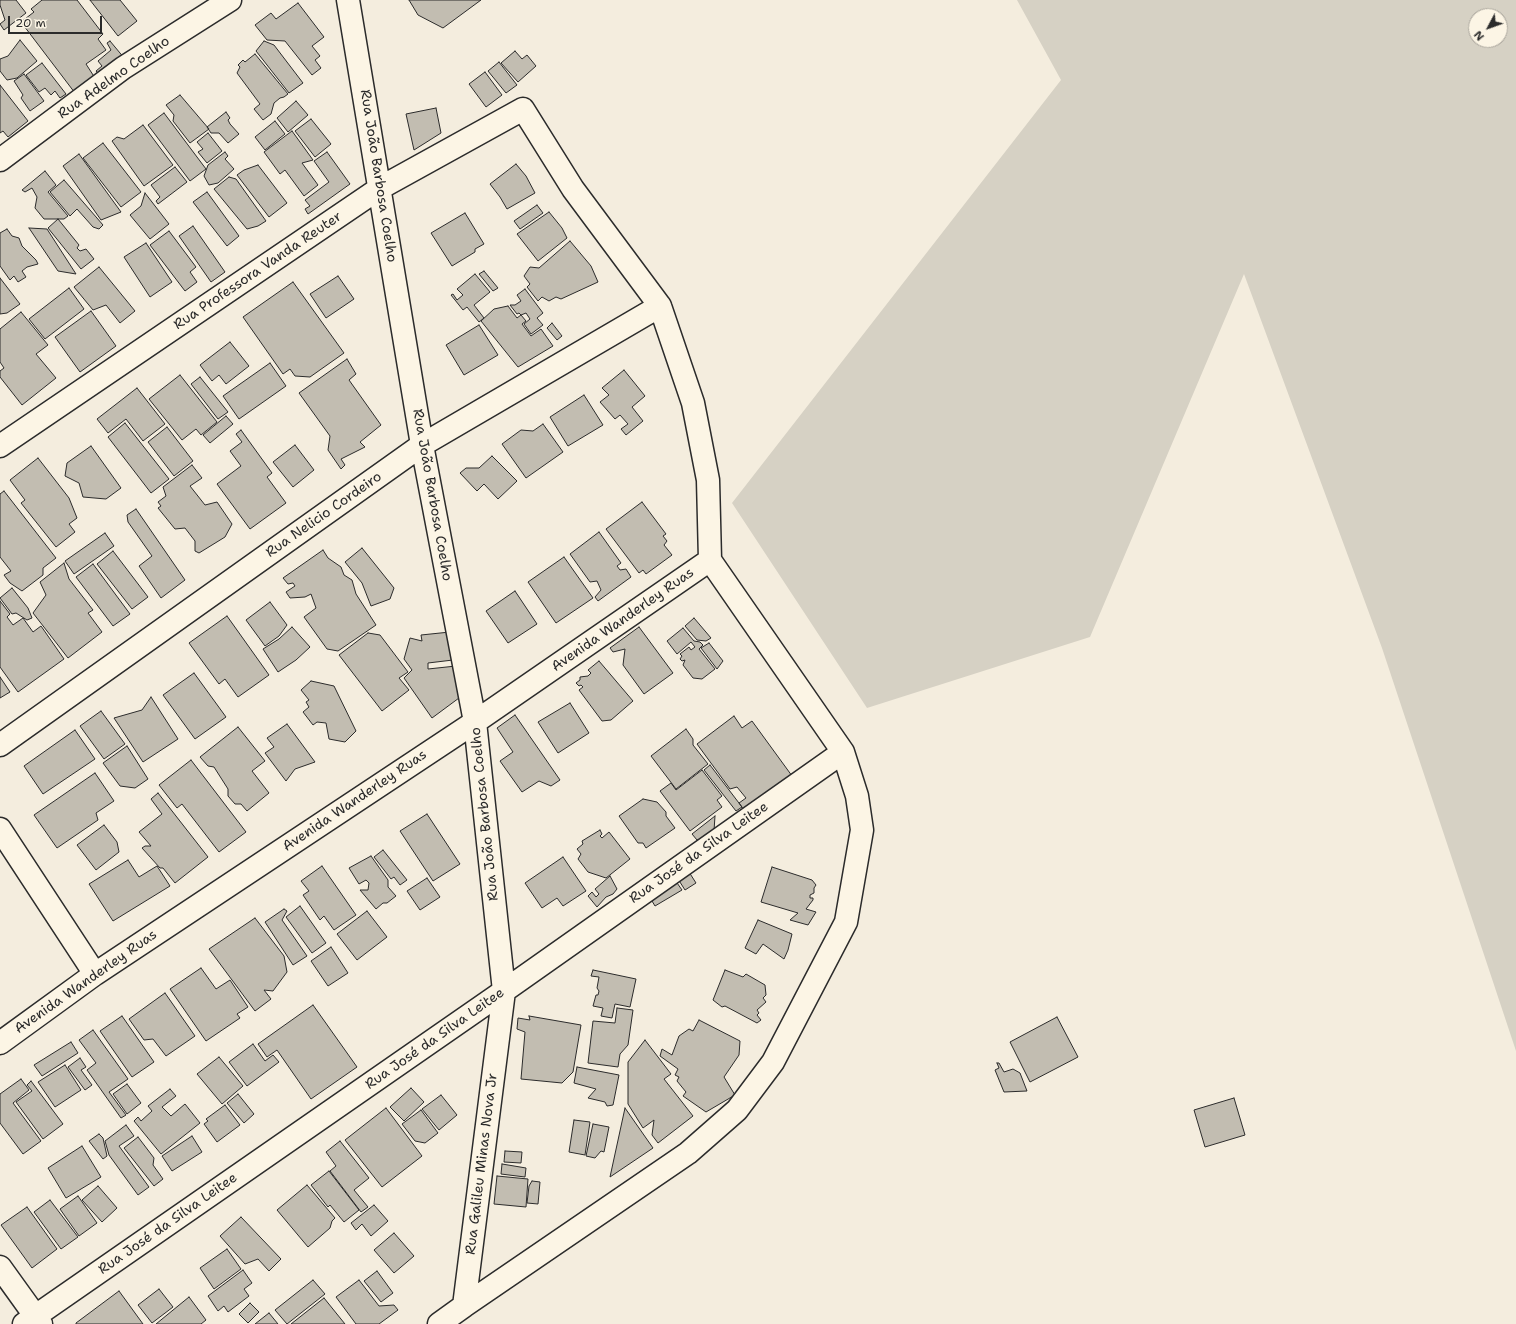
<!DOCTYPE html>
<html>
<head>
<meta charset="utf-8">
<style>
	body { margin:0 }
	#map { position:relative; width:1516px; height:1324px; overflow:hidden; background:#f4edde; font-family:"Shantell Sans",sans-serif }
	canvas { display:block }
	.north { position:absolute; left:1468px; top:8px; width:40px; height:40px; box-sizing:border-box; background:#fcf5e5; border:1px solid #a8a49b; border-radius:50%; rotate:229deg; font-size:11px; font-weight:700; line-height:16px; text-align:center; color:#2b2b2b }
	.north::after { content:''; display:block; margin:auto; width:14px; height:18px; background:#2b2b2b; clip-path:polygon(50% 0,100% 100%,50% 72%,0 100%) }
	.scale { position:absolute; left:8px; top:16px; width:94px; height:18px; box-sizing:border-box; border:2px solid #2b2b2b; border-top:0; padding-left:5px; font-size:12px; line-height:14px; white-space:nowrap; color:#2b2b2b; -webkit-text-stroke:3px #fcf5e5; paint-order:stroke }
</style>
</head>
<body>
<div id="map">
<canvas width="1516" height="1324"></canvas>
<div class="north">N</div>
<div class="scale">20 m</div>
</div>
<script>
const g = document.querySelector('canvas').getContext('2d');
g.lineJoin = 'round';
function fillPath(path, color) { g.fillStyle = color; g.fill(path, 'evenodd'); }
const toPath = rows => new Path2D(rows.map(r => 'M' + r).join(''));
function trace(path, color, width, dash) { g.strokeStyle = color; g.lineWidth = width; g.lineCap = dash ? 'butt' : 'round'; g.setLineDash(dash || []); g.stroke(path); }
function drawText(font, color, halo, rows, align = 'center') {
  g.font = font + ' "Shantell Sans",sans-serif'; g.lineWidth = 3; g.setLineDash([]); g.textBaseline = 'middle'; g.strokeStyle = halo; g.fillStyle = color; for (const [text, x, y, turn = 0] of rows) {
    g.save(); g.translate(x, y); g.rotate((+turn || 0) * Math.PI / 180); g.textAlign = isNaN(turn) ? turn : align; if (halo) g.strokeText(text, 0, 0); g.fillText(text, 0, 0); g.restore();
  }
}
fillPath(toPath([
	[1017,0,1516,0,1516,1051,1382,648,1244,274,1090,637,867,708,732,503,1061,80],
	[1476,16,1500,16,1500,40,1476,40]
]), '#d6d1c4');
const building = toPath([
	[0,0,16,0,26,13,4,30,0,24,5,20,0,5,0,0],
	[42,0,77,0,103,34,98,39,106,50,86,64,95,78,75,93,21,22,34,12,31,9,42,0],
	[90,0,120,0,137,21,118,36,90,0],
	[409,0,481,0,443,28,418,15,409,0],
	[298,3,324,37,312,46,320,56,315,60,321,68,312,75,285,41,267,40,255,25,271,13,276,19,298,3],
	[20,40,37,61,17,78,7,80,0,71,0,59,8,56,20,40],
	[110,41,125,59,103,79,96,71,102,66,98,61,111,50,107,43,110,41],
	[264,41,274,45,303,83,289,93,256,51,264,41],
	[515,51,522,59,527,55,536,66,518,82,501,63,515,51],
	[255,54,288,94,284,97,280,98,274,103,271,114,263,120,254,109,260,104,237,73,240,67,238,65,243,60,245,62,255,54],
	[499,62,517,85,506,93,488,71,499,62],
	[42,63,66,94,60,98,55,91,51,95,45,88,39,92,26,75,42,63],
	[485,72,502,95,486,107,469,84,485,72],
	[24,74,44,101,30,111,21,98,23,95,14,81,24,74],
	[0,85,28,121,8,137,3,131,0,133,0,85],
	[180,95,209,129,190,143,173,121,174,115,166,105,180,95],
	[296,101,308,115,288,132,277,118,296,101],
	[436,108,441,133,414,150,406,114,436,108],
	[226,112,230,118,228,120,230,124,239,134,228,143,219,133,211,133,207,127,226,112],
	[164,113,206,169,190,181,148,125,164,113],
	[311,119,331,144,315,157,295,131,311,119],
	[275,121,285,134,265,150,255,137,275,121],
	[143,125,173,165,144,186,112,141,117,137,124,139,143,125],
	[292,131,313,160,302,163,318,185,304,196,285,170,280,174,264,152,292,131],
	[208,133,222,151,207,163,198,152,203,149,197,142,208,133],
	[103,143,141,192,121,207,83,158,103,143],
	[225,152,228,156,225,159,234,169,218,183,209,185,204,176,208,165,225,152],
	[327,152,350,184,308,214,305,209,310,206,305,200,329,182,314,161,327,152],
	[79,154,121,212,101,220,63,166,79,154],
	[516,164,526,176,535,193,507,209,500,197,490,184,516,164],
	[258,165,287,203,269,217,237,175,244,170,258,165],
	[175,167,187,182,158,204,156,201,160,197,151,185,175,167],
	[45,171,56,185,48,192,68,216,64,219,44,219,35,208,37,197,32,188,25,192,22,190,45,171],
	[229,177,236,179,266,221,258,226,247,229,214,189,229,177],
	[64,180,103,225,99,229,93,227,77,209,70,216,50,192,64,180],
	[207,192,239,236,227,246,193,202,207,192],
	[145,193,169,224,150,239,130,215,141,206,145,193],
	[537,205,543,213,520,229,514,221,537,205],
	[549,212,562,228,567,238,538,261,517,234,549,212],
	[465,213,484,244,475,249,475,252,452,266,431,233,465,213],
	[58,219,79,245,77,248,80,251,86,249,94,259,81,269,48,228,58,219],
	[193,226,225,272,211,282,179,236,193,226],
	[29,228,47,229,76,274,58,271,29,228],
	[7,229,12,236,19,238,22,246,36,260,38,264,27,267,22,271,26,277,18,282,14,276,10,280,0,266,0,233,7,229],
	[169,231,196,267,190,272,197,282,185,291,150,245,169,231],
	[570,241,591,266,598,282,561,299,556,297,549,301,542,297,538,301,527,287,530,284,524,276,530,267,539,268,570,241],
	[146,243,172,282,150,297,124,257,146,243],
	[99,267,135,311,120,323,106,305,93,310,74,287,99,267],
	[484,271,498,288,493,291,479,274,484,271],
	[475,274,490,292,474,305,484,318,479,322,467,307,463,310,451,295,453,294,457,300,463,295,457,289,475,274],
	[338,276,354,299,326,318,310,294,338,276],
	[0,278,20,304,7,313,0,314,0,278],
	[293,282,344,353,310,377,295,376,290,369,283,374,243,317,293,282],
	[69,288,84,309,45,339,29,319,69,288],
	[525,289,543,313,537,318,543,325,531,334,524,324,530,319,526,313,521,315,519,313,517,314,510,305,515,305,521,301,517,295,525,289],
	[508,306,517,318,521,315,526,321,522,324,531,336,541,329,553,346,518,367,481,321,494,309,508,306],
	[91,311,116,346,80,372,55,337,91,311],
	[21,312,48,345,36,354,56,378,22,405,0,377,0,371,4,368,0,362,0,329,21,312],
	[552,323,562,336,557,340,547,328,552,323],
	[479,325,498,355,464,375,446,345,479,325],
	[230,342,249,366,226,384,219,375,212,381,200,365,230,342],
	[347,359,356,374,349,380,381,425,360,442,365,447,341,459,345,465,341,469,328,450,330,436,299,393,347,359],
	[270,363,286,386,239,419,223,396,270,363],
	[624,370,645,396,632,407,643,421,626,435,621,429,628,424,620,415,615,419,600,402,609,395,602,388,624,370],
	[180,375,217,422,201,435,196,429,182,440,149,399,180,375],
	[200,377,228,412,218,419,191,384,200,377],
	[137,388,165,424,143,441,126,419,108,433,97,419,137,388],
	[584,395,603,425,568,446,550,417,584,395],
	[226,416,233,424,210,443,203,435,226,416],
	[125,423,169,479,151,493,108,437,125,423],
	[543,424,563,452,526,478,502,444,521,430,533,431,543,424],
	[167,427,193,461,174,476,148,442,167,427],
	[241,430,272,473,267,477,286,503,250,529,217,484,241,466,230,451,242,442,236,434,241,430],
	[295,445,314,470,293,487,273,462,295,445],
	[91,446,121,488,106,499,83,497,79,483,65,476,67,463,91,446],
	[492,456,517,481,498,499,484,484,477,491,460,473,466,468,479,468,492,456],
	[38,458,69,498,77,518,69,524,75,532,56,547,21,503,25,500,10,480,38,458],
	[192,465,202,478,190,486,205,505,217,502,232,524,225,537,199,553,195,551,195,541,185,528,175,529,158,508,161,506,158,502,166,496,163,487,192,465],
	[4,491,56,558,43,568,43,575,22,591,10,583,4,575,11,571,0,557,0,494,4,491],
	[642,502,666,534,663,536,667,541,664,545,672,555,646,574,643,570,639,573,606,529,642,502],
	[136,509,185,580,161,598,139,566,152,556,128,522,127,515,136,509],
	[599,532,621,563,617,566,620,570,626,569,631,577,598,601,595,597,601,590,597,581,590,582,570,554,599,532],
	[105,533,114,546,74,574,65,561,105,533],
	[362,548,394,588,390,599,371,606,362,583,345,562,362,548],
	[323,550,328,558,341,567,344,575,352,580,356,594,376,625,338,651,327,649,304,617,316,608,311,594,305,597,290,598,286,592,295,586,293,583,288,584,283,578,323,550],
	[113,551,148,597,132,609,97,564,113,551],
	[564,557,593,598,556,623,528,582,564,557],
	[64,563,69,579,93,610,88,613,102,632,68,658,33,613,46,595,40,582,64,563],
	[93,564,130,614,113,626,76,577,93,564],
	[12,588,28,608,32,618,27,620,16,613,12,614,0,598,12,588],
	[515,591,537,624,508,643,486,611,515,591],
	[0,601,10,614,7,617,13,625,23,618,33,632,41,626,64,659,18,692,0,667,0,601],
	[270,602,287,625,279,636,265,646,246,620,270,602],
	[227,616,269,675,238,697,225,679,219,684,189,643,227,616],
	[694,618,711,638,706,641,697,640,685,626,694,618],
	[292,627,310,647,296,660,278,672,263,649,279,639,292,627],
	[639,627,673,673,644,694,623,665,625,649,613,652,610,648,639,627],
	[683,628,694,641,700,642,703,645,699,649,715,669,702,679,693,678,683,665,685,660,682,661,680,659,682,656,680,654,689,647,691,650,695,647,691,642,677,654,667,641,683,628],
	[450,632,453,660,428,663,428,669,456,666,459,698,432,718,404,678,412,670,404,659,410,638,422,641,421,635,450,632],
	[368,633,380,635,408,672,399,678,409,690,382,711,339,655,368,633],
	[709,643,723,661,717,669,701,648,709,643],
	[599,661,633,701,611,720,602,721,579,690,583,687,581,685,579,686,576,683,580,680,580,677,588,676,591,673,588,670,599,661],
	[194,673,226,717,195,739,163,695,194,673],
	[0,677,10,692,0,698,0,677],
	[311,681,334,686,356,731,345,742,329,739,326,723,317,722,313,725,303,712,309,707,306,702,309,700,301,690,311,681],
	[151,697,178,739,143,762,114,718,142,710,151,697],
	[570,703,589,733,558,753,538,722,570,703],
	[101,711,125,744,104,759,80,726,101,711],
	[515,715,560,780,551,786,539,781,522,792,500,761,513,752,497,728,515,715],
	[734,716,742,728,752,721,795,780,744,810,739,803,746,798,737,787,730,789,697,744,734,716],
	[287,724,315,762,295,769,286,781,265,753,274,747,267,738,287,724],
	[238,727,265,761,252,771,269,793,247,811,241,804,235,804,228,796,228,789,214,767,208,766,200,757,238,727],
	[686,729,693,739,693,745,708,764,676,789,651,756,686,729],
	[75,730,95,759,43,794,24,766,75,730],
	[127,746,148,779,135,788,120,786,103,763,127,746],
	[191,760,246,832,219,852,182,804,177,808,159,785,191,760],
	[710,765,742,807,736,811,704,770,710,765],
	[702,770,722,796,717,800,722,807,690,831,660,791,671,783,676,790,702,770],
	[95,773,114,801,96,813,98,820,57,848,34,815,95,773],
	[158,793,208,857,175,883,163,868,160,868,142,848,145,846,151,846,139,832,162,814,151,799,158,793],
	[643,799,657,802,666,812,666,816,675,828,646,848,643,843,638,843,619,816,643,799],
	[427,814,460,864,433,881,400,831,427,814],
	[715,816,714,831,705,838,697,840,692,834,715,816],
	[104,825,117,842,119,852,96,870,77,845,104,825],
	[600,830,602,834,600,836,602,838,609,832,630,859,606,878,588,872,578,859,581,854,577,849,583,844,582,841,600,830],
	[383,850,407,880,400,885,394,877,391,879,374,857,383,850],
	[371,856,388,880,388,887,396,896,387,903,383,903,376,909,360,890,368,890,369,883,366,880,359,884,349,868,371,856],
	[563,857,586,891,563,906,557,898,542,908,525,883,563,857],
	[128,860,139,877,157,866,170,886,113,921,89,884,128,860],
	[322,866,356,915,334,930,324,916,320,920,303,895,309,891,301,881,322,866],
	[772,867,812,880,816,885,814,888,814,893,810,895,810,898,813,898,813,900,806,909,816,912,808,925,790,920,798,913,761,902,772,867],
	[689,872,696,883,685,890,678,879,689,872],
	[610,876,617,889,613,894,606,897,597,907,588,896,592,892,596,897,599,894,595,889,610,876],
	[427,878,440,897,420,910,407,891,427,878],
	[675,880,682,890,655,906,649,896,675,880],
	[300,906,326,943,312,953,286,917,300,906],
	[284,909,287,911,282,920,307,956,293,965,265,922,284,909],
	[367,911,387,937,357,960,337,934,367,911],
	[255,918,284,956,287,972,273,991,264,990,271,999,255,1011,209,949,255,918],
	[758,920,792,934,788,950,784,959,763,944,756,954,745,948,758,920],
	[331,947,348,973,328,986,311,961,331,947],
	[201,968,216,989,230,980,248,1007,237,1014,240,1018,206,1041,170,989,201,968],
	[593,970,636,979,630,1007,615,1004,612,1018,601,1016,603,1008,593,1006,596,995,598,995,599,991,597,988,599,977,591,976,593,970],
	[725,970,743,977,746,974,765,985,766,995,763,998,766,1002,757,1010,759,1013,757,1015,761,1020,757,1023,725,1006,722,1007,713,1000,725,970],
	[165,993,195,1036,166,1056,153,1039,144,1040,129,1019,165,993],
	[313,1005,357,1067,311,1099,277,1050,267,1057,258,1044,313,1005],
	[617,1008,633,1010,628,1045,620,1054,618,1067,588,1063,593,1021,615,1023,617,1008],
	[122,1016,154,1062,132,1077,100,1031,122,1016],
	[529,1016,581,1025,573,1072,562,1083,521,1079,525,1032,517,1029,518,1018,530,1020,529,1016],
	[1057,1017,1078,1057,1030,1082,1010,1042,1057,1017],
	[699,1020,740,1041,739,1055,724,1077,735,1095,706,1112,683,1096,686,1092,677,1081,679,1077,675,1075,678,1069,660,1056,662,1049,672,1055,679,1036,689,1029,693,1031,699,1020],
	[93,1030,128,1079,109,1092,126,1115,121,1118,87,1070,96,1063,79,1040,93,1030],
	[645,1040,671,1074,664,1079,693,1116,658,1143,652,1135,654,1120,643,1128,628,1104,628,1062,645,1040],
	[71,1042,78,1053,42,1076,34,1065,71,1042],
	[253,1044,265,1061,273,1055,279,1062,247,1086,229,1062,253,1044],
	[219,1057,243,1086,222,1104,197,1074,219,1057],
	[80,1058,86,1067,81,1070,92,1085,85,1090,68,1067,80,1058],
	[997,1063,999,1063,1004,1072,1013,1069,1020,1073,1027,1091,1004,1092,995,1070,999,1068,997,1063],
	[65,1065,81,1090,55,1107,38,1082,65,1065],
	[577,1067,619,1075,613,1105,607,1106,605,1102,588,1098,596,1089,574,1083,577,1067],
	[21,1079,29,1090,13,1103,41,1141,23,1154,0,1123,0,1094,21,1079],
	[31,1081,63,1124,43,1139,16,1102,32,1091,27,1085,31,1081],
	[127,1084,141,1103,127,1114,113,1094,127,1084],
	[411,1088,424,1102,404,1121,390,1107,411,1088],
	[170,1089,176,1096,162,1107,171,1116,185,1104,200,1123,161,1154,134,1121,138,1117,141,1121,152,1111,148,1106,170,1089],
	[238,1094,254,1114,244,1123,227,1103,238,1094],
	[441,1095,457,1115,439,1130,422,1109,441,1095],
	[1234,1098,1245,1135,1205,1147,1194,1110,1234,1098],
	[225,1105,240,1125,217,1142,204,1124,208,1121,206,1119,225,1105],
	[386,1108,422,1156,382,1187,345,1140,386,1108],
	[625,1108,653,1148,610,1177,625,1108],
	[421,1110,438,1133,425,1143,415,1141,402,1124,421,1110],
	[574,1120,590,1122,585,1155,569,1152,574,1120],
	[593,1124,609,1127,604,1152,601,1151,595,1158,586,1156,593,1124],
	[126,1125,134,1136,119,1146,149,1187,138,1195,109,1155,105,1141,126,1125],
	[99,1134,103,1138,107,1156,103,1159,89,1141,99,1134],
	[192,1136,202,1152,172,1171,162,1156,192,1136],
	[138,1137,154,1158,153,1165,163,1179,154,1186,124,1148,138,1137],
	[340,1141,369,1178,354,1190,368,1207,361,1212,330,1171,336,1166,326,1152,340,1141],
	[82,1146,101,1177,66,1198,48,1168,82,1146],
	[505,1151,522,1152,521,1163,504,1162,505,1151],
	[502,1164,526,1168,525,1177,501,1174,502,1164],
	[329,1171,359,1210,344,1222,330,1205,328,1207,311,1185,329,1171],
	[497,1176,528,1179,526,1207,494,1204,497,1176],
	[532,1181,540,1182,538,1204,527,1203,529,1186,532,1181],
	[307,1185,335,1218,332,1221,330,1228,308,1247,277,1210,307,1185],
	[98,1186,117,1208,102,1222,82,1200,98,1186],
	[78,1196,97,1223,79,1236,60,1209,78,1196],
	[50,1200,78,1237,61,1249,34,1212,50,1200],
	[374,1205,388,1221,371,1236,362,1224,356,1230,351,1223,374,1205],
	[27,1207,57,1249,32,1268,1,1225,27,1207],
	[241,1217,281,1259,269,1271,258,1259,245,1264,220,1236,241,1217],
	[394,1233,414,1256,394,1273,374,1250,394,1233],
	[227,1249,241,1269,214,1289,200,1268,227,1249],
	[243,1270,252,1283,244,1289,249,1296,228,1312,224,1306,218,1311,208,1296,243,1270],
	[377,1271,393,1293,381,1302,364,1281,377,1271],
	[313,1280,325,1294,287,1324,275,1310,313,1280],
	[359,1280,379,1306,394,1305,398,1310,379,1324,356,1324,336,1297,359,1280],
	[159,1289,173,1307,152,1323,138,1305,159,1289],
	[119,1291,143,1324,76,1324,76,1323,119,1291],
	[189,1297,206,1320,201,1324,156,1324,189,1297],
	[324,1298,345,1324,291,1324,324,1298],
	[250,1303,259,1312,248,1323,239,1314,250,1303],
	[269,1313,278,1324,255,1324,269,1313]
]);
fillPath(building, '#c2bdb1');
trace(building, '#2b2b2b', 1);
const minor = toPath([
	[348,0,422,445,475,722,504,991,464,1306,439,1324],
	[0,160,123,68,230,0],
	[0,446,380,188,523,109,573,189,660,306,693,403,708,480,710,560,843,752,857,796,862,830,846,922,773,1062,737,1110,688,1153,464,1306],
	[0,745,422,445,660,306],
	[0,829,95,974],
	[0,1043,95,974,475,722,710,560],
	[0,1267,41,1324],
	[24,1324,504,991,843,752]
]);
trace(minor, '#2b2b2b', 25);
trace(minor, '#fcf5e5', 22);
drawText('14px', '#2b2b2b', '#fcf5e5', [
	["Rua Adelmo Coelho",114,78,-35],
	["Rua João Barbosa Coelho",378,176,81],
	["Rua Professora Vanda Reuter",258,271,-34],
	["Rua João Barbosa Coelho",432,495,80],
	["Rua Nelicio Cordeiro",324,515,-35],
	["Avenida Wanderley Ruas",623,620,-35],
	["Avenida Wanderley Ruas",355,801,-34],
	["Rua João Barbosa Coelho",485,814,-96],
	["Rua José da Silva Leitee",699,853,-35],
	["Avenida Wanderley Ruas",86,982,-35],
	["Rua José da Silva Leitee",435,1039,-35],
	["Rua Galileu Minas Nova Jr",482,1164,-83],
	["Rua José da Silva Leitee",168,1224,-35]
]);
</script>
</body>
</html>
